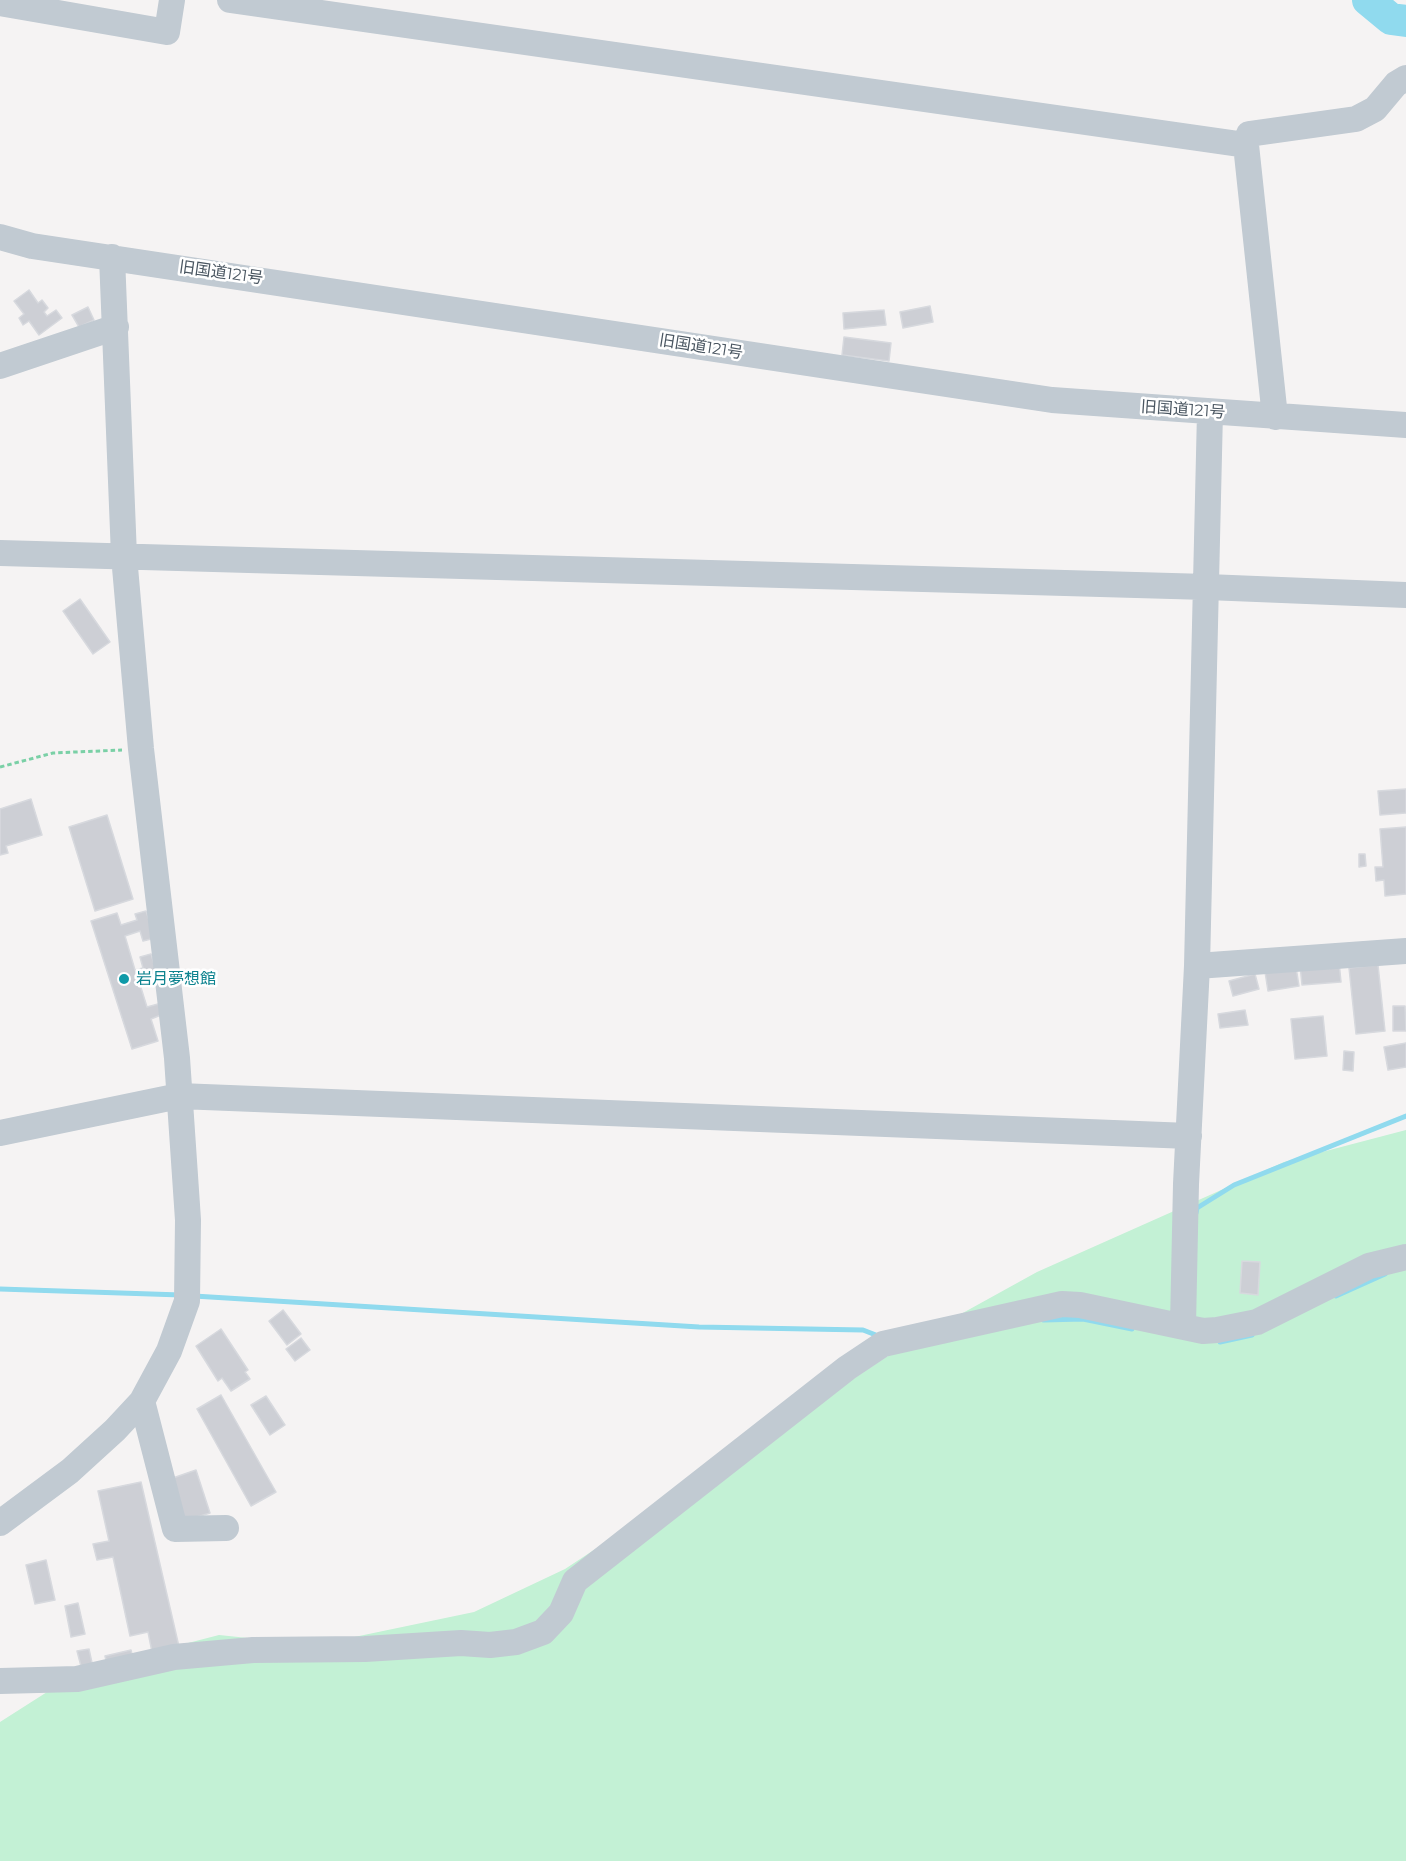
<!DOCTYPE html>
<html>
<head>
<meta charset="utf-8">
<style>
	body { margin:0 }
	canvas { display:block; background:#f5f3f3 }
</style>
</head>
<body>
<canvas width="1406" height="1861"></canvas>
<script>
const g = document.querySelector('canvas').getContext('2d');
g.lineJoin = 'round';
function fillPath(path, color) { g.fillStyle = color; g.fill(path, 'evenodd'); }
const toPath = rows => new Path2D(rows.map(r => 'M' + r).join(''));
function trace(path, color, width, dash) { g.strokeStyle = color; g.lineWidth = width; g.lineCap = dash ? 'butt' : 'round'; g.setLineDash(dash || []); g.stroke(path); }
function drawText(font, color, halo, rows, align = 'center') {
  g.font = font + ' Montserrat,"Noto Sans JP",sans-serif'; g.lineWidth = 5; g.setLineDash([]); g.textBaseline = 'middle'; g.strokeStyle = halo; g.fillStyle = color; for (const [text, x, y, turn = 0] of rows) {
    g.save(); g.translate(x, y); g.rotate((+turn || 0) * Math.PI / 180); g.textAlign = isNaN(turn) ? turn : align; if (halo) g.strokeText(text, 0, 0); g.fillText(text, 0, 0); g.restore();
  }
}
fillPath(toPath([
	[1406,1130,1406,1861,0,1861,0,1722,80,1671,219,1635,316,1645,474,1612,565,1569,903,1346,1037,1272,1284,1162]
]), '#c3f1d5');
trace(toPath([
	[1196,1213,1197,1208,1234,1185,1406,1116],
	[0,1289,181,1295],
	[194,1296,699,1327,863,1330,881,1337],
	[1336,1296,1385,1274],
	[1043,1320,1083,1319,1132,1329],
	[1220,1342,1252,1335]
]), '#90daee', 5);
trace(toPath([
	[1368,0,1391,19,1406,21]
]), '#90daee', 32);
const building = toPath([
	[29,290,38,303,42,300,48,308,44,312,47,316,56,310,62,318,39,335,29,321,23,325,19,318,24,314,14,301,29,290],
	[930,306,933,322,903,328,900,312,930,306],
	[88,307,94,320,79,327,72,315,88,307],
	[884,310,886,325,844,329,843,313,884,310],
	[844,337,891,343,889,361,842,355,844,337],
	[80,599,110,642,93,654,63,611,80,599],
	[1406,789,1406,813,1380,815,1378,791,1406,789],
	[31,799,42,835,6,846,8,853,0,855,0,809,31,799],
	[107,815,133,899,95,911,69,827,107,815],
	[1406,827,1406,894,1385,896,1384,880,1376,881,1375,867,1383,867,1380,829,1406,827],
	[1359,854,1365,854,1366,866,1359,867,1359,854],
	[146,911,155,938,143,941,140,931,125,936,135,970,143,968,140,957,151,954,158,977,147,980,145,976,138,978,147,1007,158,1004,161,1015,151,1019,158,1041,132,1049,91,921,117,913,121,925,137,920,135,914,146,911],
	[1339,962,1341,982,1302,985,1300,965,1339,962],
	[1378,965,1385,1031,1356,1034,1349,968,1378,965],
	[1296,967,1299,986,1268,991,1265,972,1296,967],
	[1255,974,1259,989,1233,996,1229,981,1255,974],
	[1393,1006,1405,1006,1406,1031,1393,1031,1393,1006],
	[1245,1010,1248,1025,1220,1028,1218,1014,1245,1010],
	[1323,1016,1327,1056,1295,1059,1291,1019,1323,1016],
	[1406,1043,1406,1067,1388,1070,1384,1047,1406,1043],
	[1344,1051,1354,1052,1353,1071,1343,1070,1344,1051],
	[1242,1261,1260,1262,1258,1295,1240,1293,1242,1261],
	[283,1310,301,1334,287,1345,269,1321,283,1310],
	[221,1329,248,1370,245,1372,250,1379,231,1391,222,1378,218,1381,196,1346,221,1329],
	[301,1338,310,1350,295,1361,286,1349,301,1338],
	[221,1395,276,1492,251,1506,197,1409,221,1395],
	[266,1396,285,1425,270,1435,251,1405,266,1396],
	[196,1470,210,1513,184,1521,170,1479,196,1470],
	[141,1482,180,1651,153,1657,148,1632,130,1636,113,1557,97,1560,93,1544,109,1541,98,1491,141,1482],
	[46,1560,55,1600,35,1604,26,1565,46,1560],
	[78,1603,85,1634,71,1637,65,1606,78,1603],
	[89,1649,94,1672,83,1674,77,1651,89,1649],
	[131,1650,136,1672,110,1678,105,1656,131,1650]
]);
fillPath(building, '#cdcfd5');
trace(building, '#d7d9de', 1.5);
trace(toPath([
	[0,767,53,753,122,750]
]), '#7ad0a6', 3, [4.5, 3]);
trace(toPath([
	[230,0,1246,145],
	[0,3,167,32,172,0],
	[0,237,32,246,1052,400,1406,425],
	[0,366,116,327],
	[1275,417,1246,145,1249,134,1356,119,1375,109,1396,84,1406,78],
	[0,553,1207,587,1406,595],
	[1197,966,1406,951],
	[0,1133,179,1096,1189,1136],
	[1183,1325,1186,1184,1197,966,1210,412],
	[142,1401,175,1529,226,1528],
	[0,1523,70,1471,115,1430,142,1401,169,1351,187,1301,188,1220,177,1058,141,749,124,556,112,257],
	[0,1681,77,1679,174,1657,253,1650,365,1649,461,1643,490,1645,516,1642,543,1632,561,1613,575,1581,847,1368,883,1344,1062,1304,1080,1305,1203,1331,1217,1330,1257,1322,1369,1266,1406,1257]
]), '#c1cad2', 26);
for (const [x, y, r, color] of [
	[124,979,6,"#0f9aa8"]
]) { const dot = new Path2D(); dot.arc(x, y, r, 0, 2 * Math.PI); g.fillStyle = color; g.fill(dot); trace(dot, '#fff', 2); }
drawText('16px', '#4a5661', '#fff', [
	["旧国道121号",221,273,8],
	["旧国道121号",701,347,9],
	["旧国道121号",1183,410,4]
]);
drawText('16px', '#0d838f', '#fff', [
	["岩月夢想館",136,979]
], 'left');
</script>
</body>
</html>
